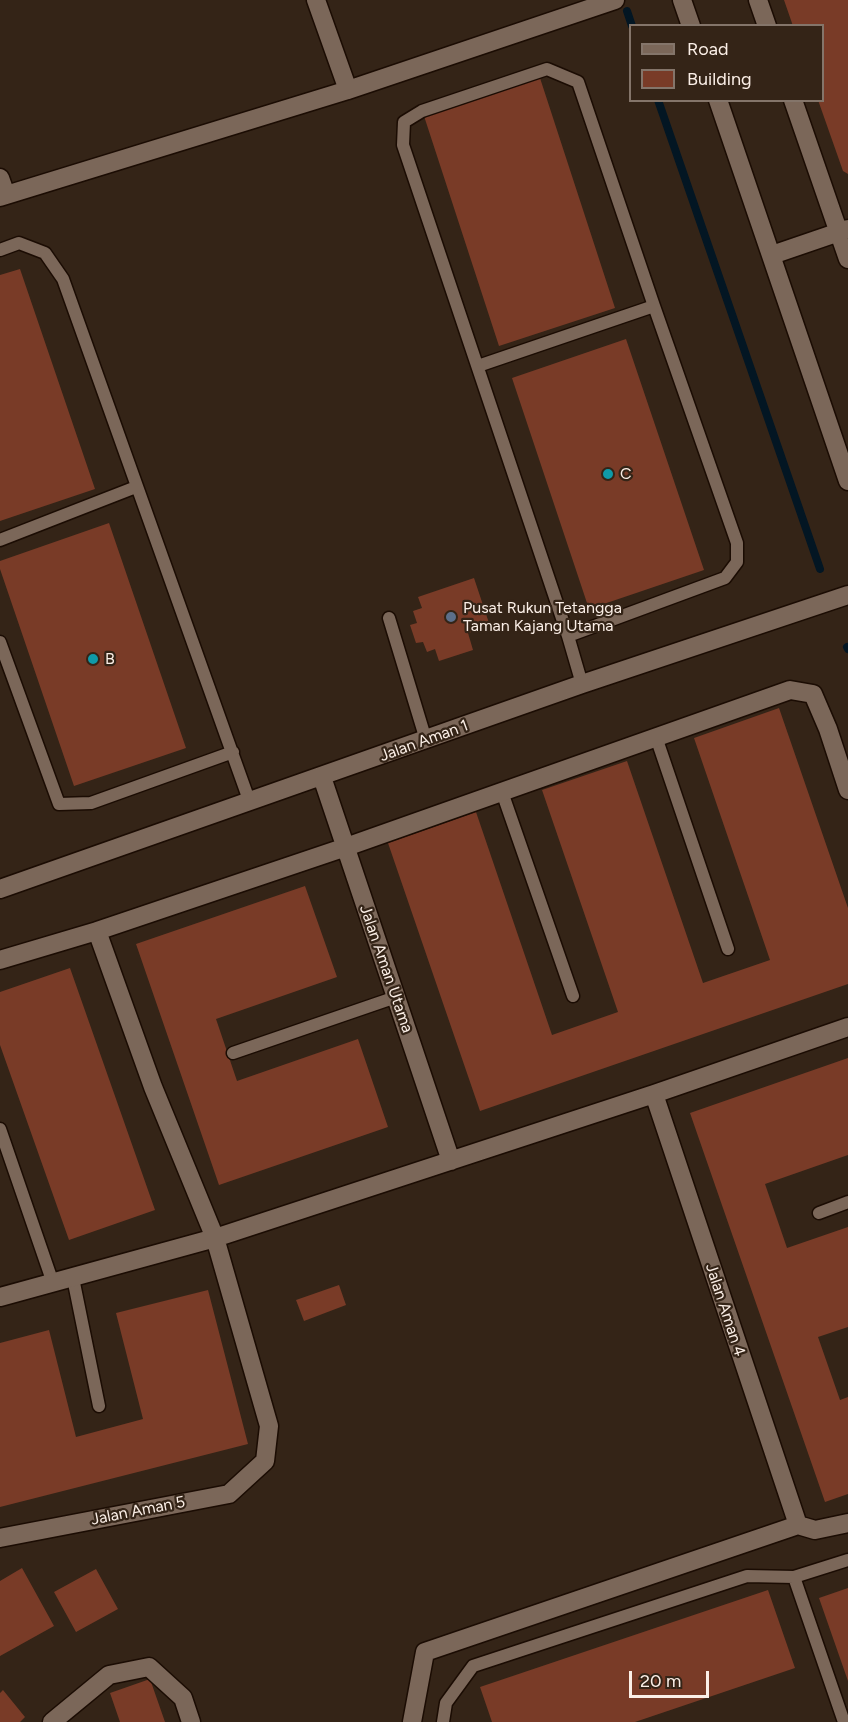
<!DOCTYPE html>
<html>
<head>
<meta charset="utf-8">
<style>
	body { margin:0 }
	#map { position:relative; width:848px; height:1722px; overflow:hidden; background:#342417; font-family:Figtree,sans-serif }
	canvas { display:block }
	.legend { position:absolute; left:629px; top:24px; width:195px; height:78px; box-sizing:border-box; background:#342417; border:2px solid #84756a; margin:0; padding:8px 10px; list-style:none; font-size:18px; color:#fbefe7 }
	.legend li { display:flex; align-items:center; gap:12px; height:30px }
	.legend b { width:30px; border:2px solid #84756a }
	.scale { position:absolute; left:629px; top:1671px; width:80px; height:27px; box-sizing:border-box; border:3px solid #fbefe7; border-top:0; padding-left:8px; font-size:18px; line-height:21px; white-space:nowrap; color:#fbefe7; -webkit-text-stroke:4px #342417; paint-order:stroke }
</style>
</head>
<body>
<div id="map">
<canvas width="848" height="1722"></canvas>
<ul class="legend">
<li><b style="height:8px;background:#7b6759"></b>Road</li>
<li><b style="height:16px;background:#793b27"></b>Building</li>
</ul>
<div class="scale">20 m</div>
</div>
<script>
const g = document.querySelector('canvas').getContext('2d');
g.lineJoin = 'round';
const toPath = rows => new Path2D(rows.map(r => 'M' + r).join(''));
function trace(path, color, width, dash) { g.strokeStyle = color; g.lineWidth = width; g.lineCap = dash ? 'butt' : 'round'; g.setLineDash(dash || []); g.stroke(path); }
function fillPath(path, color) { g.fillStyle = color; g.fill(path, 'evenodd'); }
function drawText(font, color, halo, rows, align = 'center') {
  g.font = font + ' Figtree,sans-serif'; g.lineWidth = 4.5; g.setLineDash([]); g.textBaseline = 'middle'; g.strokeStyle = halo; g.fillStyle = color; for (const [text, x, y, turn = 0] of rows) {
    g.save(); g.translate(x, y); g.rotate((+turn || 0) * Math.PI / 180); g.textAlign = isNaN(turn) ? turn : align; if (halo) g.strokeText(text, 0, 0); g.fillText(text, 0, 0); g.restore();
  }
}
trace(toPath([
	[627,11,632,26],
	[658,100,820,569],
	[847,647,848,649]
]), '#031623', 8);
fillPath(toPath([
	[784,0,848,0,848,174,843,171,818,100,822,100,822,26,793,26],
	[540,78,615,308,499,346,424,116],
	[20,269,95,489,0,521,0,275],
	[626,339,704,570,589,609,512,378],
	[109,523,186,748,74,786,0,569,0,561],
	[474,578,490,626,468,633,473,650,439,661,435,649,427,652,423,642,416,643,410,625,417,623,413,611,422,608,418,597],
	[779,708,848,908,848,984,480,1111,388,843,476,812,552,1035,618,1012,542,790,627,761,703,983,770,960,694,738],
	[305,886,337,977,216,1019,237,1081,358,1039,388,1127,219,1185,136,944],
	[70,968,155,1210,69,1240,0,1045,0,992],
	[848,1058,848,1155,765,1184,787,1248,848,1227,848,1327,818,1337,840,1400,848,1397,848,1494,825,1502,690,1113],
	[339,1285,346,1305,304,1321,296,1300],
	[208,1290,248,1444,0,1507,0,1343,49,1330,76,1437,143,1419,116,1313],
	[22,1568,54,1626,0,1656,0,1581],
	[96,1569,118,1609,76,1632,54,1592],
	[848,1588,848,1681,819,1598],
	[768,1590,795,1668,635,1722,492,1722,480,1687],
	[150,1679,165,1722,120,1722,110,1693],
	[3,1690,25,1717,20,1722,0,1722,0,1693]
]), '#793b27');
const lane = toPath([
	[0,250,19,243,45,253,63,279,249,800],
	[478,366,654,306],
	[0,540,136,487],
	[389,618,426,740],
	[568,636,725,578,737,562,737,543,654,306,578,82,547,69,422,111,404,122,403,145,568,636,582,684],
	[0,642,59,804,91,803,233,752],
	[656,737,728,949],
	[502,792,573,996],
	[233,1053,396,997],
	[0,1129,53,1283],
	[819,1213,848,1202],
	[73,1278,99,1406],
	[794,1577,844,1722],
	[443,1722,446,1703,473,1666,747,1576,794,1577,848,1560]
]);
const street = toPath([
	[316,0,348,90],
	[682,0,691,26],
	[758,0,767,26],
	[718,100,848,481],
	[793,100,848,259],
	[0,178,6,195],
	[0,197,348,90,615,0],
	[772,255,848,229],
	[322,777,451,1161],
	[0,889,582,684,848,595],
	[0,960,97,931,346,847,790,690,813,694,828,729,848,790],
	[654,1094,798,1525],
	[0,1297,215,1238,654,1094,848,1027],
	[0,1538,229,1494,265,1461,269,1426,215,1238,153,1087,97,931],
	[52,1722,109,1675,149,1667,183,1698,191,1722],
	[412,1722,425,1652,798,1525,815,1530,848,1523]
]);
trace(lane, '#1b0c03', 15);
trace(street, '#1b0c03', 21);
trace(lane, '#7b6759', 12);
trace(street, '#7b6759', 18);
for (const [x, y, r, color] of [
	[608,474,6,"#0f9aa8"],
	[451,617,6,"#5c6f8a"],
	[93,659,6,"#0f9aa8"]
]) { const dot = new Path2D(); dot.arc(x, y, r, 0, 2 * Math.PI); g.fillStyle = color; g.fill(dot); trace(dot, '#342417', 2); }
drawText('16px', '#fbefe7', '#342417', [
	["C",620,474],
	["Pusat Rukun Tetangga",463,608],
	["Taman Kajang Utama",463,626],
	["B",105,659]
], 'left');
drawText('16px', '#fbefe7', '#342417', [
	["Jalan Aman 1",424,741,-20],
	["Jalan Aman Utama",386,969,71],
	["Jalan Aman 4",725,1310,72],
	["Jalan Aman 5",138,1511,-11]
]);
</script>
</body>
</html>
